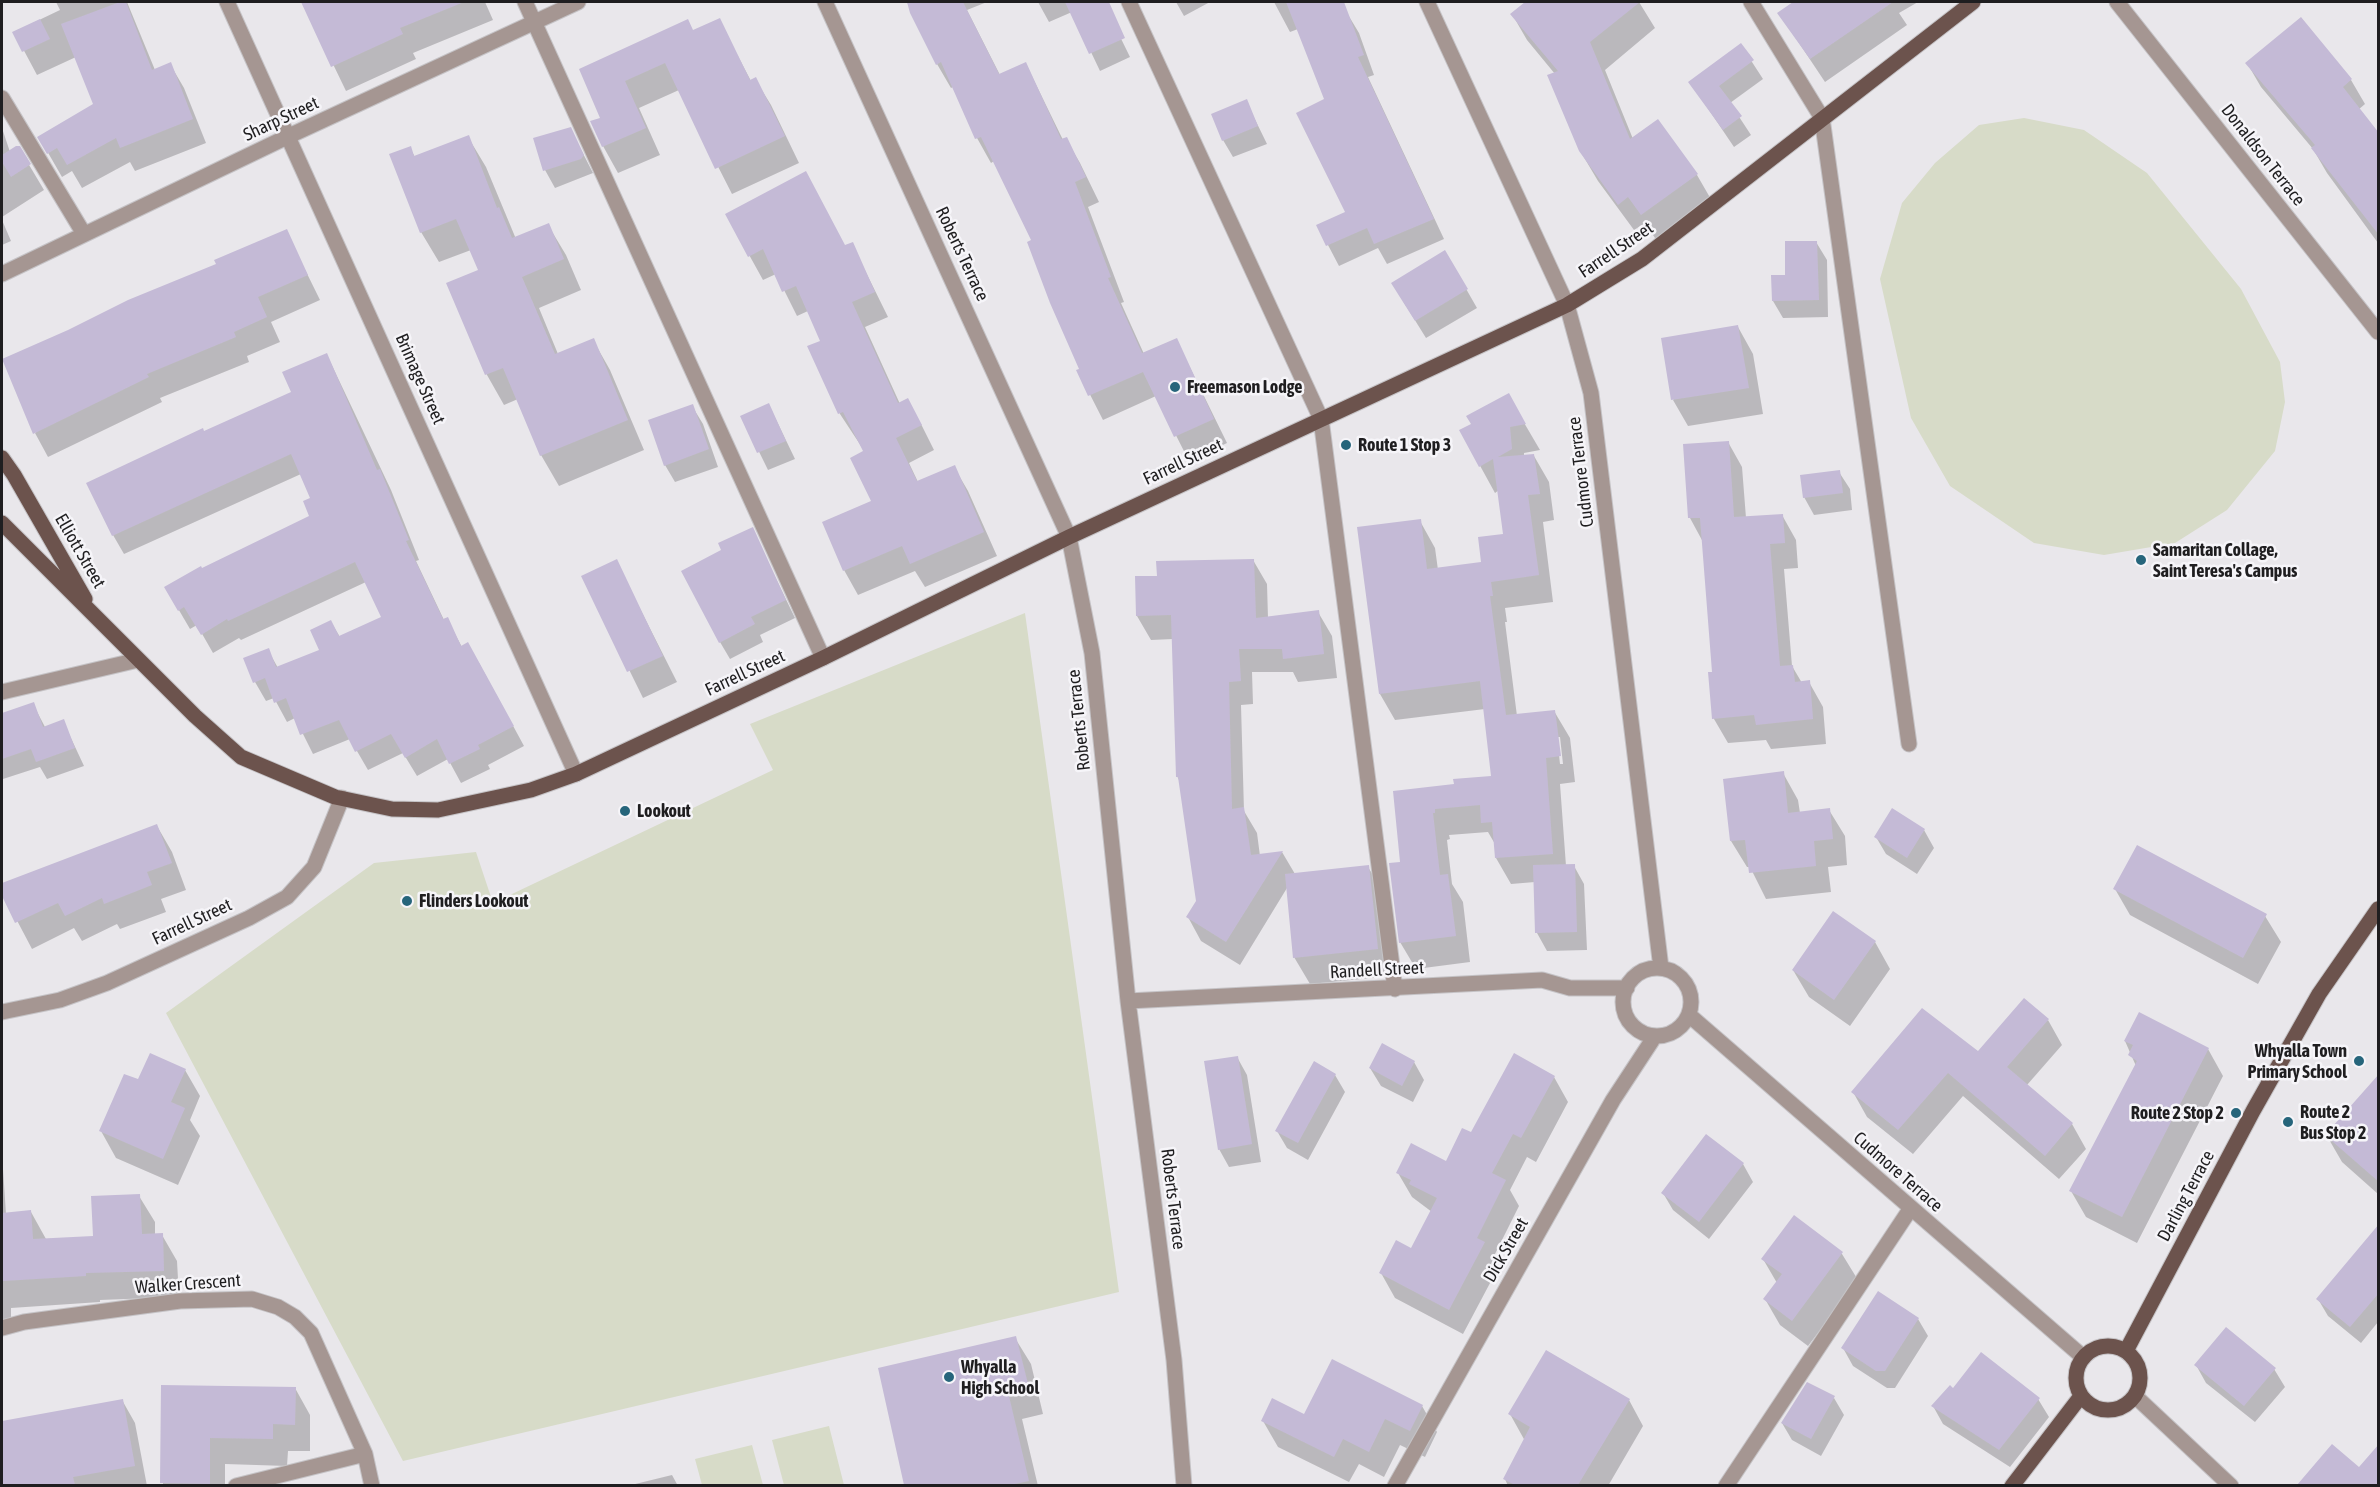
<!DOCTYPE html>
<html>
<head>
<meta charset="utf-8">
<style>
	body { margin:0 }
	#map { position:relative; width:2380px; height:1487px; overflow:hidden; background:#e9e7eb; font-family:"Asap Condensed",sans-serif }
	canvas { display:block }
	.frame { position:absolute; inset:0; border:3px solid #1f1e20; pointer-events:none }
</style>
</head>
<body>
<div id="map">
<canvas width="2380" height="1487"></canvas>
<div class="frame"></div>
</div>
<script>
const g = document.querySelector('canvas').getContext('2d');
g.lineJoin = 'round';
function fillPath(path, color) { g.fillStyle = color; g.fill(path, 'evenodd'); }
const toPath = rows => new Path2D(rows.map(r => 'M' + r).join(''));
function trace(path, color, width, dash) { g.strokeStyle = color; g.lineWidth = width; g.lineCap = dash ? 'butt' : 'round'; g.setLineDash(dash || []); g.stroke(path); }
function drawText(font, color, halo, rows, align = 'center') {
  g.font = font + ' "Asap Condensed",sans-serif'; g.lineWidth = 5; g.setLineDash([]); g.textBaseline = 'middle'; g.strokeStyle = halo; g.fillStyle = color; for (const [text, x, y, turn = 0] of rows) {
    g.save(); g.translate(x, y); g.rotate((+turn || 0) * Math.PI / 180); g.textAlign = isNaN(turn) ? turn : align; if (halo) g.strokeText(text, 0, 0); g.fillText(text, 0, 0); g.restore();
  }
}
fillPath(toPath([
	[2024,118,2084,130,2147,173,2241,289,2280,362,2285,402,2275,451,2227,510,2175,543,2104,555,2034,543,1950,486,1911,418,1880,279,1902,203,1935,163,1979,125],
	[1025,613,1119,1292,403,1461,166,1013,374,863,476,852,493,903,773,770,750,724],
	[829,1426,844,1485,784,1485,772,1440],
	[752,1445,763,1485,702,1485,695,1459]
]), '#d7dbc8');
fillPath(toPath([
	[56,2,127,2,155,70,170,64,184,88,206,143,135,171,130,162,82,188,72,171,62,177,39,137,95,105,76,57,37,75,14,32,60,10],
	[303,2,485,2,493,20,413,53,416,59,346,91],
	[907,2,987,2,967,10,1000,75,1026,64,1063,140,1066,139,1080,163,1099,202,1088,207,1124,302,1121,303,1144,354,1176,339,1227,443,1189,461,1156,396,1103,420,1078,371,1081,369,1033,241,994,161,991,163,977,138,953,87,951,88,937,64],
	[1038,2,1103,2,1130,57,1100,71,1072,12,1049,22],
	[1176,2,1210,2,1184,16],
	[1274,2,1334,2,1339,16,1347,13,1359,33,1374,75,1368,77,1444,239,1387,264,1378,248,1339,266,1318,226,1347,213,1326,100,1298,29,1290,32],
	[1527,2,1639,2,1655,28,1605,70,1633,139,1697,175,1712,201,1657,241,1645,223,1634,230,1598,181,1582,154,1555,74,1527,40,1512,14],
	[1795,2,1918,2,1899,13,1907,25,1825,82,1779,13],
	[719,20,751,81,755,79,771,105,799,163,732,194,679,90,639,108,660,155,618,173,603,146,602,119,581,70,694,32],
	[1741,45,1763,79,1730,103,1751,135,1734,147,1690,82],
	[2247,63,2351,80,2365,104,2358,110,2378,136,2378,243,2327,173,2313,149,2261,87],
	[1246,101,1267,144,1233,157,1223,140],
	[2,128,10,152,19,148,44,190,2,217],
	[570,128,593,173,555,188,545,170],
	[468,137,486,167,516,239,548,225,566,255,581,290,539,308,558,354,593,340,610,370,644,450,559,486,541,455,518,399,504,405,487,375,448,284,480,271,471,250,439,262,421,232,410,148,415,157],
	[727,215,846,247,852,244,888,317,865,327,900,404,921,424,934,450,909,463,918,482,954,467,968,491,997,556,925,587,915,571,858,595,844,570,873,502,865,452,840,414,809,347,822,342,808,311,797,316,776,274,763,280],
	[2,220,11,241,2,245],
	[286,231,320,300,271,322,280,342,247,356,249,362,160,398,162,402,48,457,35,433,218,265],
	[1816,242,1827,260,1828,317,1783,318,1773,301,1787,276],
	[1445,252,1477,308,1426,338,1403,301],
	[1738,327,1753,354,1763,414,1688,426,1673,400],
	[327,355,391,490,419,560,416,561,444,620,447,619,462,647,479,663,524,746,488,765,490,769,461,783,448,759,417,776,403,753,368,770,350,739,313,754,295,718,287,722,274,698,266,701,255,682,268,650,278,668,321,651,331,622,340,637,383,617,366,582,241,640,239,638,213,653,197,625,190,629,166,588,311,517,312,499,301,474,124,554,113,535,204,432,293,393],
	[769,405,795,459,768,470,742,417],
	[692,406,703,424,718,467,675,482,665,465],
	[1523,421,1540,450,1524,453,1524,456,1534,456,1549,482,1554,520,1543,522,1553,602,1505,608,1507,622,1505,622,1517,716,1554,711,1570,738,1575,782,1560,784,1566,866,1574,866,1584,884,1587,950,1547,951,1537,933,1535,882,1511,884,1496,858,1495,844,1488,832,1449,835,1450,839,1447,840,1452,884,1463,902,1470,962,1416,969,1400,942,1402,864,1394,792,1455,786,1493,777,1485,709,1395,720,1380,694,1420,521,1435,548,1438,570,1483,563,1505,535,1499,490,1495,493,1461,431],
	[1557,737,1560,737,1563,764,1560,764],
	[1728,442,1742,467,1746,518,1782,515,1796,540,1798,568,1784,569,1792,666,1802,683,1809,682,1823,707,1826,744,1771,749,1766,740,1728,743,1714,719,1710,674,1714,673,1703,542,1690,518,1685,445],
	[1839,472,1850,489,1852,510,1814,515,1804,497],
	[752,529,795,618,760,635,763,642,730,659,720,642,723,551],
	[1253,560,1267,584,1268,618,1318,612,1332,636,1337,678,1298,682,1293,672,1252,672,1253,704,1241,705,1244,811,1257,833,1260,856,1282,852,1295,874,1368,867,1384,893,1393,976,1310,984,1294,957,1287,888,1240,965,1201,941,1188,917,1198,901,1180,782,1177,776,1173,639,1151,640,1137,616,1136,578,1158,577],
	[616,561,677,682,643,698,583,576],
	[33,704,45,727,63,721,84,766,47,779,40,767,3,779,2,715],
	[1783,773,1798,800,1800,813,1829,810,1845,836,1847,865,1828,867,1831,892,1766,899,1750,867,1747,867,1731,841],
	[157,826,172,852,186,890,161,899,166,912,120,929,117,924,82,941,74,928,32,949,2,892,2,885],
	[1924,830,1934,848,1917,874,1886,854,1876,837],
	[2115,889,2265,916,2281,942,2258,984,2130,915],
	[1875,942,1890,969,1850,1026,1809,997,1793,970],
	[2048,1020,2062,1045,2027,1085,2072,1124,2086,1149,2059,1179,1963,1096,1913,1154,1867,1117,1853,1092,1978,1053],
	[2125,1041,2208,1049,2223,1076,2137,1243,2086,1217,2071,1191,2136,1066],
	[1237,1057,1247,1075,1261,1162,1229,1167,1219,1149],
	[1414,1062,1424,1080,1413,1102,1381,1086,1370,1068],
	[185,1070,200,1096,190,1120,200,1136,178,1185,116,1158,101,1131,139,1081],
	[1335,1075,1345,1092,1308,1160,1287,1148,1277,1131],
	[1554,1077,1568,1102,1536,1162,1527,1157,1510,1190,1519,1206,1493,1258,1498,1268,1463,1334,1395,1298,1381,1273,1412,1250,1432,1212,1412,1197,1398,1173,1446,1163,1472,1134],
	[2378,1080,2378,1194,2342,1162,2327,1136],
	[1706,1136,1743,1164,1753,1182,1709,1239,1673,1210,1663,1193],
	[2,1154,6,1214,31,1212,46,1239,94,1237,139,1196,155,1222,155,1235,162,1235,177,1261,179,1297,100,1300,100,1302,11,1308,11,1322,2,1322],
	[1794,1217,1842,1254,1858,1280,1808,1346,1780,1325,1765,1299,1777,1283,1763,1259],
	[2378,1247,2378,1322,2361,1343,2328,1316,2318,1299],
	[1918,1319,1928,1336,1895,1388,1887,1388,1853,1366,1843,1348],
	[1015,1338,1031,1364,1043,1414,1022,1419,1038,1486,906,1486,880,1369],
	[2196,1365,2274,1369,2285,1387,2255,1422,2206,1383],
	[163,1387,295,1388,310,1415,310,1451,288,1451,287,1466,225,1464,225,1486,163,1486],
	[1953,1390,2038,1399,2049,1417,2010,1467,1943,1424,1933,1406],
	[1834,1398,1844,1415,1821,1456,1792,1440,1782,1423],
	[122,1400,135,1423,147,1486,2,1486,2,1422],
	[1629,1400,1643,1426,1608,1486,1508,1486,1505,1479,1525,1441,1510,1414],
	[1422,1406,1437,1432,1425,1457,1400,1445,1384,1477,1359,1464,1349,1482,1278,1447,1263,1421],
	[2333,1446,2359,1469,2378,1446,2378,1486,2299,1486],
	[672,1475,678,1486,627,1486]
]), '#0003');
fillPath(toPath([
	[120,2,126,2,152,70,171,62,193,119,120,148,116,138,67,165,57,148,47,154,37,137,93,104,61,24],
	[301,2,464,2,400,28,403,34,331,67],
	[907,2,963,2,999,74,1026,62,1061,139,1067,137,1086,177,1075,182,1111,277,1108,278,1142,353,1177,338,1214,419,1174,437,1143,372,1088,396,1076,370,1079,369,1050,303,1027,242,1031,240,981,137,975,139,941,62,936,65,910,13],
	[1065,2,1109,2,1125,38,1089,54],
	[1286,2,1344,2,1364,55,1358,57,1434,219,1374,244,1367,228,1326,246,1316,225,1345,212,1296,113,1324,99],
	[1525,2,1640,2,1590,42,1630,139,1658,119,1698,174,1641,215,1628,197,1618,205,1579,151,1547,75,1558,71,1510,14],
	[1793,2,1893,2,1810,59,1777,13],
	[2301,17,2352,79,2343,87,2379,133,2379,235,2311,148,2315,145,2245,63],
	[720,18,750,80,756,77,785,136,715,169,665,63,625,81,646,128,602,147,590,121,600,118,579,69,688,19,693,30],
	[40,19,50,39,22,52,12,32],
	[1741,43,1754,60,1719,86,1742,116,1723,130,1688,82],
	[1247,99,1258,126,1222,141,1211,114],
	[571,127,584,155,581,159,543,171,533,138],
	[469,135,497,208,499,207,512,238,549,223,564,259,522,277,555,354,594,338,628,420,540,456,503,368,485,375,446,283,478,270,456,219,420,233,389,154,411,146,414,156],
	[16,146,20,146,31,164,11,177,2,162,2,155],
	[806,171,845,245,853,242,875,292,852,302,898,403,908,398,922,425,896,438,917,481,955,465,984,532,910,564,902,546,843,571,822,522,871,501,850,458,863,451,843,412,838,414,807,346,820,341,796,286,782,292,763,249,748,257,725,214],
	[287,229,308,275,258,297,267,317,234,332,236,337,147,374,149,377,33,434,2,359,68,330,128,300,216,264,214,260],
	[1785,241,1817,241,1819,300,1772,301,1771,275,1785,275],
	[1445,250,1468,289,1415,321,1391,283],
	[1738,325,1749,388,1671,400,1661,338],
	[327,353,377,470,380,469,409,540,406,541,443,619,448,617,461,646,468,642,514,726,478,745,480,749,449,764,437,739,405,758,391,734,355,752,339,720,300,735,286,698,274,703,265,678,253,683,243,658,269,648,276,667,319,650,310,630,331,620,339,636,381,617,355,562,228,621,227,619,201,635,184,607,178,611,164,587,201,566,202,568,309,516,303,501,310,498,291,454,112,536,86,483,203,428,204,431,291,392,282,372],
	[1509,393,1526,424,1510,427,1512,449,1498,457,1534,454,1540,494,1528,495,1539,575,1491,582,1493,596,1490,596,1506,715,1555,710,1561,756,1546,758,1553,854,1495,858,1492,822,1481,823,1480,805,1435,809,1435,813,1433,813,1440,875,1448,874,1456,936,1399,943,1389,863,1400,862,1393,791,1454,784,1453,779,1491,776,1480,681,1379,694,1357,527,1421,519,1427,569,1481,562,1478,537,1503,534,1493,459,1479,467,1459,430,1471,424,1466,416],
	[769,403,786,441,757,453,740,416],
	[693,404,709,449,664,466,648,420],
	[1729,441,1734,517,1783,514,1785,543,1770,544,1780,666,1793,665,1795,682,1810,680,1813,719,1756,725,1754,715,1712,719,1708,672,1712,672,1700,518,1688,518,1683,444],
	[1840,470,1843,493,1803,498,1800,475],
	[753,527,786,600,751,617,755,624,719,643,681,571,721,550,718,543],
	[617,559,663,656,627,672,581,576],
	[1254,559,1256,618,1319,610,1324,654,1283,659,1282,649,1239,649,1241,681,1229,682,1232,809,1244,807,1251,855,1283,851,1226,942,1186,917,1196,901,1178,777,1176,777,1171,615,1136,616,1135,576,1157,576,1156,561],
	[34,702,43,727,64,719,75,748,36,762,31,749,2,759,2,713],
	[1784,771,1788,813,1830,808,1833,839,1814,841,1816,866,1749,873,1745,840,1730,841,1723,779],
	[1892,808,1925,829,1907,858,1874,837],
	[157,824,172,863,147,872,152,885,104,904,102,898,65,916,58,903,15,923,2,896,2,883],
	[2137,845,2267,914,2243,958,2113,889],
	[1575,864,1577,932,1535,933,1533,865],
	[1369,865,1378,949,1293,958,1285,874],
	[1833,911,1876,941,1834,1000,1792,970],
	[2024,998,2049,1019,2007,1067,2073,1123,2045,1156,1948,1073,1898,1130,1851,1092,1922,1008,1978,1051],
	[2139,1012,2209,1048,2122,1217,2069,1191,2137,1061,2128,1055,2133,1045,2124,1041],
	[1382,1043,1415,1061,1402,1086,1369,1068],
	[150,1053,186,1069,171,1102,185,1108,163,1159,99,1131,124,1074,138,1079],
	[1514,1053,1555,1076,1521,1138,1513,1134,1492,1173,1506,1180,1477,1238,1485,1242,1449,1310,1379,1273,1396,1240,1411,1248,1437,1198,1409,1184,1411,1180,1396,1173,1411,1143,1446,1161,1462,1128,1471,1132],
	[1238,1056,1252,1144,1218,1150,1204,1061],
	[1314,1061,1336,1074,1298,1143,1275,1131],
	[2379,1074,2379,1182,2325,1135],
	[1706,1134,1744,1163,1699,1222,1661,1193],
	[140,1194,142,1234,163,1233,164,1271,86,1273,86,1276,3,1281,2,1213,31,1210,33,1239,93,1236,91,1196],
	[1794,1215,1843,1252,1792,1321,1763,1299,1782,1274,1761,1259],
	[2379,1224,2379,1293,2350,1327,2316,1299],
	[1878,1291,1919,1318,1885,1371,1876,1371,1841,1348],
	[2226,1327,2276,1368,2244,1406,2194,1365],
	[1016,1336,1029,1388,1008,1392,1029,1481,1010,1485,904,1485,878,1368],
	[1546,1350,1630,1399,1578,1485,1515,1485,1503,1479,1530,1427,1508,1414],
	[1981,1352,2040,1398,1999,1450,1931,1406,1950,1385,1953,1388],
	[1332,1359,1423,1405,1410,1431,1385,1419,1369,1452,1343,1439,1334,1457,1261,1421,1272,1398,1304,1414],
	[1807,1382,1835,1396,1811,1439,1781,1423],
	[161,1385,296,1387,295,1425,273,1424,273,1439,210,1438,210,1484,160,1483],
	[123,1399,135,1466,73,1477,75,1485,2,1485,2,1421],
	[2332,1444,2359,1467,2379,1444,2379,1485,2297,1485]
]), '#c4bad6');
const minor = toPath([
	[227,2,576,774],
	[525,2,823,658],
	[825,2,1069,537,1092,653,1128,1001,1174,1360,1184,1486],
	[1129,2,1321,419,1395,989],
	[1427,2,1567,305,1591,393,1661,968],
	[1751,2,1822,118,1909,744],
	[2117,2,2378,332],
	[2,98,84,234],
	[2,274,289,136,578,2],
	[2,692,138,660],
	'1623 1002a34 34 0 1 1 68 0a34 34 0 1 1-68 0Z',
	[1128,1001,1542,980,1570,988,1627,988],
	[2,1012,60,1000,107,983,249,918,287,897,314,867,342,798],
	[1689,1015,2083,1357],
	[2,1328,24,1322,180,1301,252,1299,278,1307,295,1317,311,1333,365,1454,372,1486],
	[2135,1396,2231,1486],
	[236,1486,365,1454],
	[1395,1486,1613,1100,1655,1036],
	[1726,1486,1911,1208]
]);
const major = toPath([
	[2,458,14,475,85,599],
	[2,523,195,716,241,757,335,797,392,809,438,810,531,790,576,774,823,658,1069,537,1567,305,1642,259,1973,2],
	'2076 1378a32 32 0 1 1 64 0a32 32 0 1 1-64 0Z',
	[2126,1351,2253,1111,2319,994,2378,909],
	[2012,1486,2081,1396]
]);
trace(minor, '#c5c3c6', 17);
trace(major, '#c5c3c6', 17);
trace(minor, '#a59692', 15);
trace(major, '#6c534d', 15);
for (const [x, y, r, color] of [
	[1175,387,6,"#26657b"],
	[1346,445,6,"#26657b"],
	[2141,560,6,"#26657b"],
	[625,811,6,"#26657b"],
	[407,901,6,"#26657b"],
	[2359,1061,6,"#26657b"],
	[2236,1113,6,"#26657b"],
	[2288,1122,6,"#26657b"],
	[949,1377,6,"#26657b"]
]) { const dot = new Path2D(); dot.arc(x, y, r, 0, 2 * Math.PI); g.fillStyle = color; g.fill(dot); trace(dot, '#f6f5f9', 2); }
drawText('18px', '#1f1e20', '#f6f5f9', [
	["Sharp Street",281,119,-25],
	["Donaldson Terrace",2263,155,52],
	["Farrell Street",1616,250,-34],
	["Roberts Terrace",962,254,65],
	["Brimage Street",420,379,66],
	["Farrell Street",1183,462,-25],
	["Cudmore Terrace",1581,472,-97],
	["Elliott Street",80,551,60],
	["Farrell Street",745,673,-25],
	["Roberts Terrace",1079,720,-96],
	["Farrell Street",192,922,-25],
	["Randell Street",1377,970,-3],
	["Cudmore Terrace",1898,1172,41],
	["Darling Terrace",2186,1196,-62],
	["Roberts Terrace",1173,1199,83],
	["Dick Street",1506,1250,-60],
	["Walker Crescent",188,1284,-4]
]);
drawText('bold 18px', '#1f1e20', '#f6f5f9', [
	["Freemason Lodge",1187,387],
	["Route 1 Stop 3",1358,445],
	["Samaritan Collage,",2153,550],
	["Saint Teresa's Campus",2153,571],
	["Lookout",637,811],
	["Flinders Lookout",419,901],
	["Whyalla Town",2347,1051,"right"],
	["Primary School",2347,1072,"right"],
	["Route 2",2300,1112],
	["Bus Stop 2",2300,1133],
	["Route 2 Stop 2",2224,1113,"right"],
	["Whyalla",961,1367],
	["High School",961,1388]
], 'left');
</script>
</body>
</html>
